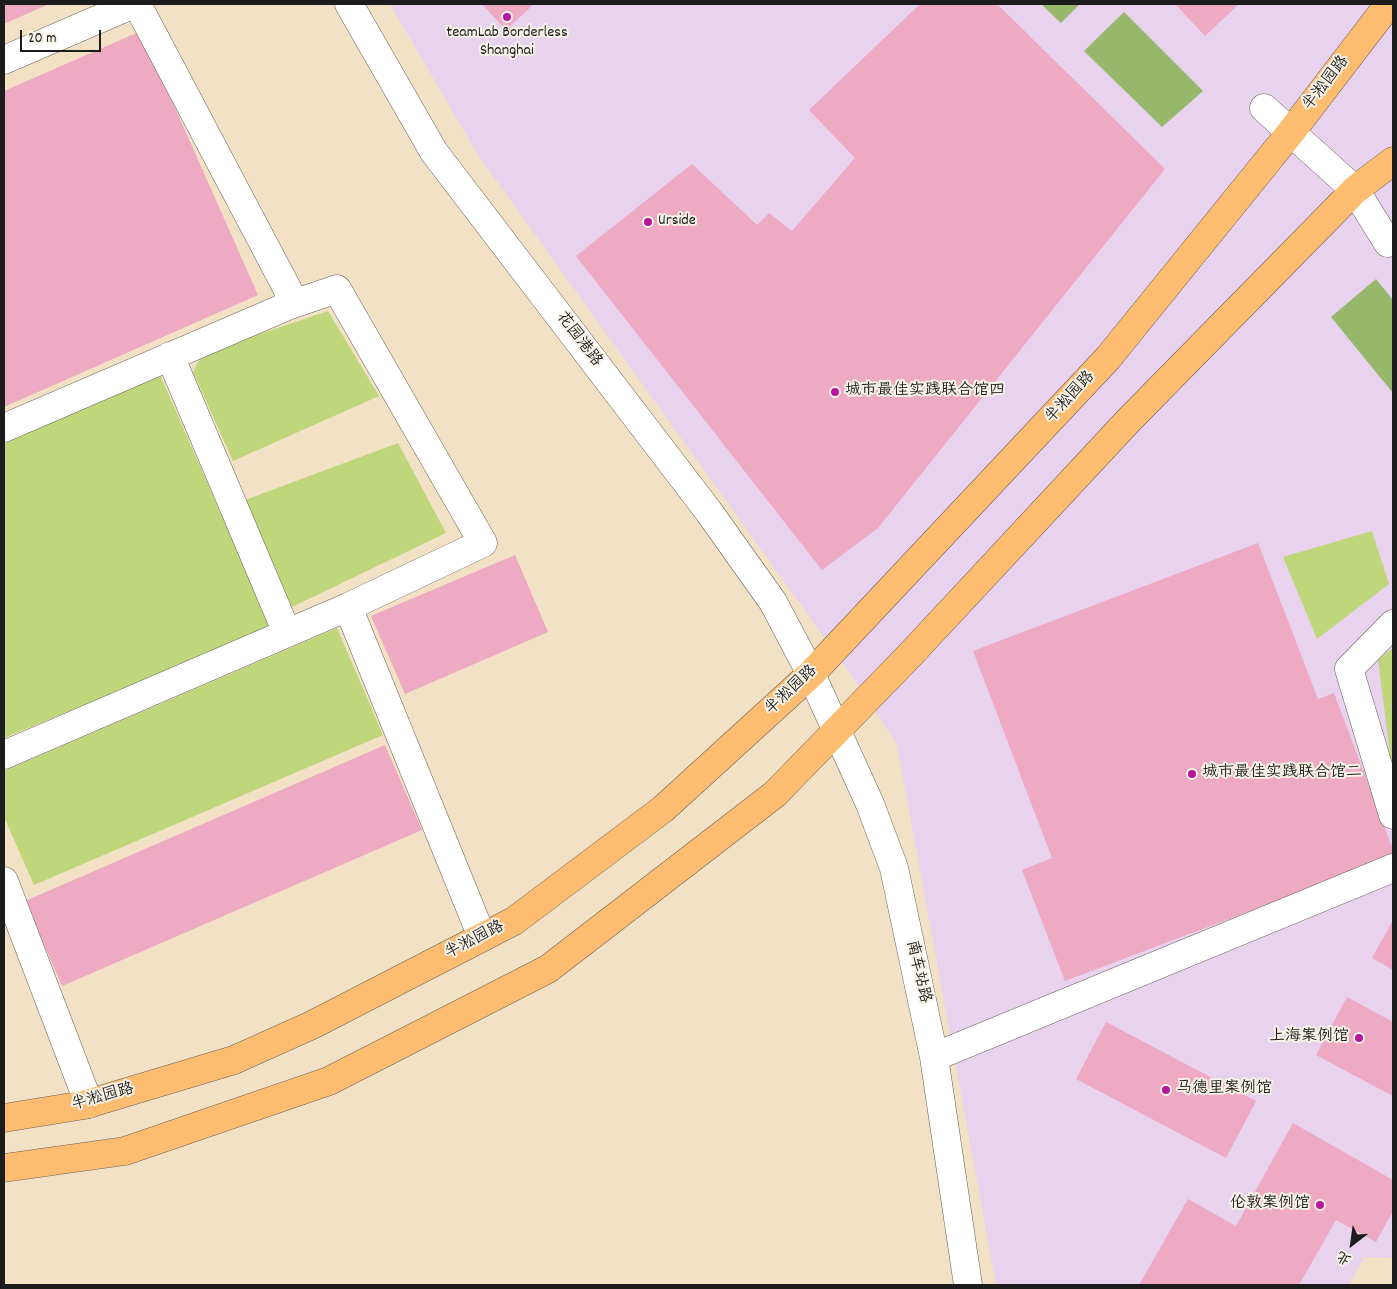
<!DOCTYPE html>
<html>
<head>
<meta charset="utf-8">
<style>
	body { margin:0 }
	#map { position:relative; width:1397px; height:1289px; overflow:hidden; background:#f2e1c5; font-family:Dekko,"LXGW WenKai TC",sans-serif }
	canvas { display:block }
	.frame { position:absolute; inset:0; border:5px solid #1c1c1c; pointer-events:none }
	.north { position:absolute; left:1327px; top:1219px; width:50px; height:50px; -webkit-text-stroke:4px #f7f3e8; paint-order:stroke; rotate:210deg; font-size:14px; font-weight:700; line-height:20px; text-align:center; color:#1c1c1c }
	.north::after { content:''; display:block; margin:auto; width:18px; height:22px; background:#1c1c1c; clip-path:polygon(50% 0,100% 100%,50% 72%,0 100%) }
	.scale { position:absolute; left:20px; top:30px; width:81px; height:22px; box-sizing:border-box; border:2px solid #1c1c1c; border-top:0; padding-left:6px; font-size:15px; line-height:18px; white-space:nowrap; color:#1c1c1c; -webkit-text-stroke:4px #f7f3e8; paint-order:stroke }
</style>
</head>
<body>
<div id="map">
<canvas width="1397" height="1289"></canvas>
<div class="frame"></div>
<div class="north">北</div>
<div class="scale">20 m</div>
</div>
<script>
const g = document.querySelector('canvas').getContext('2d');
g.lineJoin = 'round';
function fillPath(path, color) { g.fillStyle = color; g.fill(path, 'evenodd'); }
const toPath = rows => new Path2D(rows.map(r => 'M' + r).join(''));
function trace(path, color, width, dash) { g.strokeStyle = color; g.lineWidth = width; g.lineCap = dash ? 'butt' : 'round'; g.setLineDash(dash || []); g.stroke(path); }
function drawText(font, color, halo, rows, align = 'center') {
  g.font = font + ' Dekko,"LXGW WenKai TC",sans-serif'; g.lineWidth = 4; g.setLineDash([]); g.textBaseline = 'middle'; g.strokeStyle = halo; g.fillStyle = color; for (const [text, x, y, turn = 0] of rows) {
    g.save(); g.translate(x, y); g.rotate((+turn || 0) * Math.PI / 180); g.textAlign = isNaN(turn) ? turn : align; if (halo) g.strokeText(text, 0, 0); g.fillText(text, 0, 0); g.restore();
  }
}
fillPath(toPath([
	[390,4,1393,4,1393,1258,1364,1257,1349,1285,996,1285,897,745,864,693,478,155]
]), '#e8d2ee');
fillPath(toPath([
	[328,311,379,396,233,461,193,372,203,353],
	[160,375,271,628,4,738,4,444],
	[398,443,446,533,292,607,245,500],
	[1372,531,1389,584,1317,639,1283,557],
	[337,628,383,735,34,885,4,817,4,771],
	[1393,648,1393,776,1378,660]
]), '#bfd67b');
fillPath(toPath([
	[1041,4,1080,4,1061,23],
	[1124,12,1203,91,1162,127,1084,51],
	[1376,279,1393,300,1393,393,1331,317]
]), '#97b76b');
fillPath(toPath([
	[4,4,49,4,4,24],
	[482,4,534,4,506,30],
	[920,4,997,4,1165,169,878,528,822,570,576,256,692,164,757,225,769,213,792,231,855,158,809,110],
	[1175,4,1239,4,1205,36],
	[141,31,258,295,4,407,4,91],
	[1258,543,1318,699,1334,693,1393,850,1393,857,1065,981,1022,870,1052,858,973,651],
	[515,555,548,632,405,694,371,616],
	[385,745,422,830,62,986,25,901],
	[1393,920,1393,970,1372,958],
	[1347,997,1393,1022,1393,1096,1316,1055],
	[1106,1022,1256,1101,1226,1158,1076,1079],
	[1293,1123,1393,1180,1393,1211,1376,1242,1336,1220,1299,1285,1139,1285,1188,1199,1236,1226]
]), '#eea9c3');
const minor = toPath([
	[137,4,288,290,290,305],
	[349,4,434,152,709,512,773,602,811,674,870,804,894,868,934,1057,968,1285],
	[4,60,134,4],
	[1264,108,1355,190,1388,243],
	[170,356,287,633],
	[4,428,290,305,337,289,483,543,348,607,4,755],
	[348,607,482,937],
	[1393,624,1349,669,1393,815],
	[4,881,89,1104],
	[934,1057,1393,868]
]);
const major = toPath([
	[4,1118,84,1105,234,1060,312,1025,514,921,663,809,811,674,1108,358,1291,132,1389,4],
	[4,1168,125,1151,329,1081,548,969,775,794,910,655,1129,420,1355,190,1393,161]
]);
trace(minor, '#676157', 29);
trace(major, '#676157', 29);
trace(minor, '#fff', 28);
trace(major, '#fdbc6f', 28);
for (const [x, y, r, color] of [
	[507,17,5,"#b5179e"],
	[648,222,5,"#b5179e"],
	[835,392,5,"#b5179e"],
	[1192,774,5,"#b5179e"],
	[1359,1038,5,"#b5179e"],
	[1166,1090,5,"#b5179e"],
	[1320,1205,5,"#b5179e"]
]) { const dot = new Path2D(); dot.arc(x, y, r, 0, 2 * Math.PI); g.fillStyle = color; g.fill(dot); trace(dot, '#f7f3e8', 2); }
drawText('16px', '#1c1c1c', '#f7f3e8', [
	["teamLab Borderless",507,34,"center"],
	["Shanghai",507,52,"center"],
	["Urside",658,222],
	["城市最佳实践联合馆四",845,392],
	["城市最佳实践联合馆二",1202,774],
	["上海案例馆",1349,1038,"right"],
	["马德里案例馆",1176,1090],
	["伦敦案例馆",1310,1205,"right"]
], 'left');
drawText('16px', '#1c1c1c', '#f7f3e8', [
	["半淞园路",1327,84,-52],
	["花园港路",578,340,53],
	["半淞园路",1071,398,-47],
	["半淞园路",792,691,-43],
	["半淞园路",475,941,-27],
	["南车站路",917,972,77],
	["半淞园路",103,1098,-15]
]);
</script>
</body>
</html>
